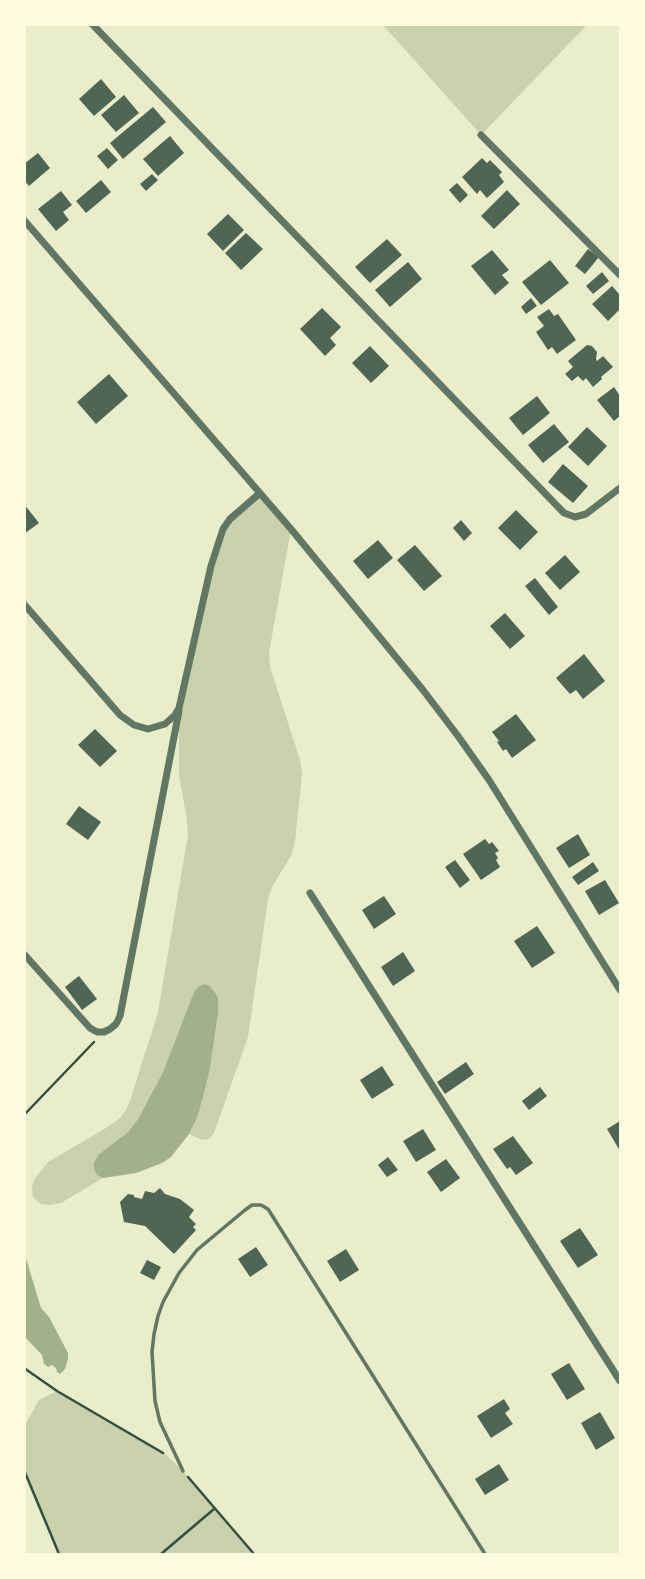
<!DOCTYPE html>
<html>
<head>
<meta charset="utf-8">
<style>
	body { margin:0 }
	#map { position:relative; width:645px; height:1579px; overflow:hidden; background:#e9edc9; font-family:"DM Sans",sans-serif }
	canvas { display:block }
	.frame { position:absolute; inset:0; border:26px solid #fefae0; pointer-events:none }
</style>
</head>
<body>
<div id="map">
<canvas width="645" height="1579"></canvas>
<div class="frame"></div>
</div>
<script>
const g = document.querySelector('canvas').getContext('2d');
g.lineJoin = 'round';
function fillPath(path, color) { g.fillStyle = color; g.fill(path, 'evenodd'); }
const toPath = rows => new Path2D(rows.map(r => 'M' + r).join(''));
function trace(path, color, width, dash) { g.strokeStyle = color; g.lineWidth = width; g.lineCap = dash ? 'butt' : 'round'; g.setLineDash(dash || []); g.stroke(path); }
fillPath(toPath([
	[383,25,587,25,481,135],
	[260,493,291,529,269,653,270,667,300,760,302,774,295,841,292,854,272,887,268,899,248,1037,214,1133,209,1139,202,1140,189,1134,197,1117,216,1031,218,1014,218,997,210,986,204,985,198,987,194,992,163,1072,138,1119,128,1132,98,1155,95,1163,94,1169,97,1175,103,1178,61,1203,50,1205,41,1204,33,1197,32,1187,35,1178,48,1162,106,1128,120,1118,126,1110,130,1101,158,1012,188,835,186,814,179,776,179,708,223,529],
	[57,1391,161,1450,183,1471,254,1554,59,1554,25,1470,25,1425,39,1400]
]), '#cad2ad');
fillPath(toPath([
	[204,984,210,986,218,997,218,1014,210,1068,204,1093,197,1118,189,1134,171,1157,162,1163,136,1173,103,1178,97,1175,94,1169,94,1163,98,1155,128,1132,138,1119,163,1072,194,992,198,987],
	[25,1255,41,1308,49,1317,68,1353,68,1359,65,1369,60,1374,57,1372,56,1368,52,1365,48,1367,44,1364,42,1355,25,1337]
]), '#a3b18a');
fillPath(toPath([
	[101,79,116,97,94,116,79,99],
	[124,95,139,113,116,132,101,115],
	[153,107,166,122,123,159,110,143],
	[170,136,184,153,158,176,143,159],
	[107,148,118,160,108,169,97,156],
	[38,153,50,168,29,186,24,180,24,164],
	[482,158,487,163,490,160,502,172,499,175,504,182,487,198,480,190,477,194,462,177],
	[152,174,158,180,146,191,140,184],
	[101,180,111,192,86,213,76,201],
	[457,183,468,195,460,203,449,190],
	[507,190,520,204,494,229,481,216],
	[61,191,72,205,63,212,69,220,56,231,38,209],
	[228,214,244,230,223,251,207,234],
	[246,233,263,249,241,270,225,253],
	[387,239,402,255,370,283,355,267],
	[588,249,599,257,585,274,575,266],
	[492,250,509,270,502,275,509,283,495,295,471,266],
	[550,260,569,283,541,305,522,282],
	[408,262,422,279,390,307,375,290],
	[602,272,609,281,593,294,586,286],
	[612,286,620,295,620,309,608,321,592,304],
	[531,298,537,306,526,314,521,307],
	[322,308,341,327,330,338,336,345,325,356,300,329],
	[549,309,554,316,558,314,576,340,557,354,552,347,548,350,536,332,544,326,537,317],
	[587,345,592,346,597,352,596,359,597,361,603,356,613,367,601,377,602,379,593,387,586,378,583,381,578,376,572,381,565,374,573,367,568,361],
	[370,346,389,366,371,383,352,363],
	[109,374,128,396,96,424,77,402],
	[614,387,620,396,620,416,614,421,597,400],
	[537,396,550,413,523,435,509,418],
	[554,424,569,442,543,463,528,445],
	[587,427,607,446,588,466,568,447],
	[563,464,588,486,573,503,548,482],
	[24,504,39,523,24,534],
	[516,510,538,532,520,550,498,528],
	[461,520,472,533,464,541,453,528],
	[378,540,393,558,368,579,353,561],
	[415,545,442,576,424,591,397,560],
	[565,555,580,572,560,590,545,573],
	[535,578,558,607,549,615,525,586],
	[505,613,525,636,510,649,490,626],
	[584,654,605,681,583,699,576,690,570,694,556,678],
	[516,714,536,740,512,758,506,749,503,751,497,742,499,741,492,732],
	[95,729,117,751,100,767,78,745],
	[79,806,101,822,88,840,66,824],
	[578,834,590,855,569,868,556,848],
	[485,839,489,844,492,842,499,851,495,853,498,858,496,860,500,867,481,880,463,854],
	[455,860,470,880,460,888,445,867],
	[593,862,599,871,578,885,572,877],
	[605,880,619,903,599,915,585,891],
	[384,896,396,914,374,929,362,910],
	[537,926,555,953,532,968,514,941],
	[403,952,415,971,393,986,381,967],
	[79,976,97,999,82,1010,65,987],
	[466,1062,474,1074,445,1094,437,1082],
	[382,1066,394,1085,372,1099,360,1080],
	[540,1087,547,1096,529,1110,522,1101],
	[620,1121,620,1151,607,1129],
	[423,1129,436,1150,416,1162,403,1141],
	[513,1136,533,1163,516,1175,510,1167,507,1169,493,1149],
	[388,1157,398,1170,387,1177,378,1165],
	[446,1159,460,1178,441,1192,427,1172],
	[160,1188,165,1194,180,1199,194,1210,189,1217,196,1224,193,1227,196,1230,174,1254,145,1226,124,1222,120,1202,128,1194,134,1195,134,1197,142,1199,145,1191,154,1193],
	[580,1228,598,1255,578,1268,560,1241],
	[256,1247,268,1265,250,1277,238,1259],
	[346,1249,359,1270,340,1282,327,1261],
	[147,1260,161,1267,154,1280,140,1273],
	[569,1363,585,1389,567,1400,551,1374],
	[504,1399,510,1409,505,1413,513,1424,491,1438,477,1416],
	[600,1412,615,1438,596,1450,581,1423],
	[499,1464,509,1480,485,1495,475,1479]
]), '#4f6655');
trace(toPath([
	[24,1115,94,1042],
	[24,1368,57,1391,163,1453],
	[24,1470,59,1554],
	[188,1477,254,1554],
	[161,1554,214,1509]
]), '#344e41', 2.5);
trace(toPath([
	[183,1471,160,1422,155,1401,152,1352,154,1334,158,1316,163,1302,179,1273,197,1250,245,1210,252,1205,261,1205,268,1209,485,1554]
]), '#617663', 3.5);
trace(toPath([
	[92,24,564,513,575,517,586,514,620,488],
	[481,135,620,275],
	[24,220,291,529,423,690,458,736,489,780,620,990],
	[24,604,120,715,134,725,148,729,165,724,175,715,179,708,211,566,223,529,230,519,260,493],
	[310,893,620,1381],
	[24,954,90,1028,97,1032,104,1032,110,1029,116,1024,120,1016,179,711]
]), '#617663', 7);
</script>
</body>
</html>
